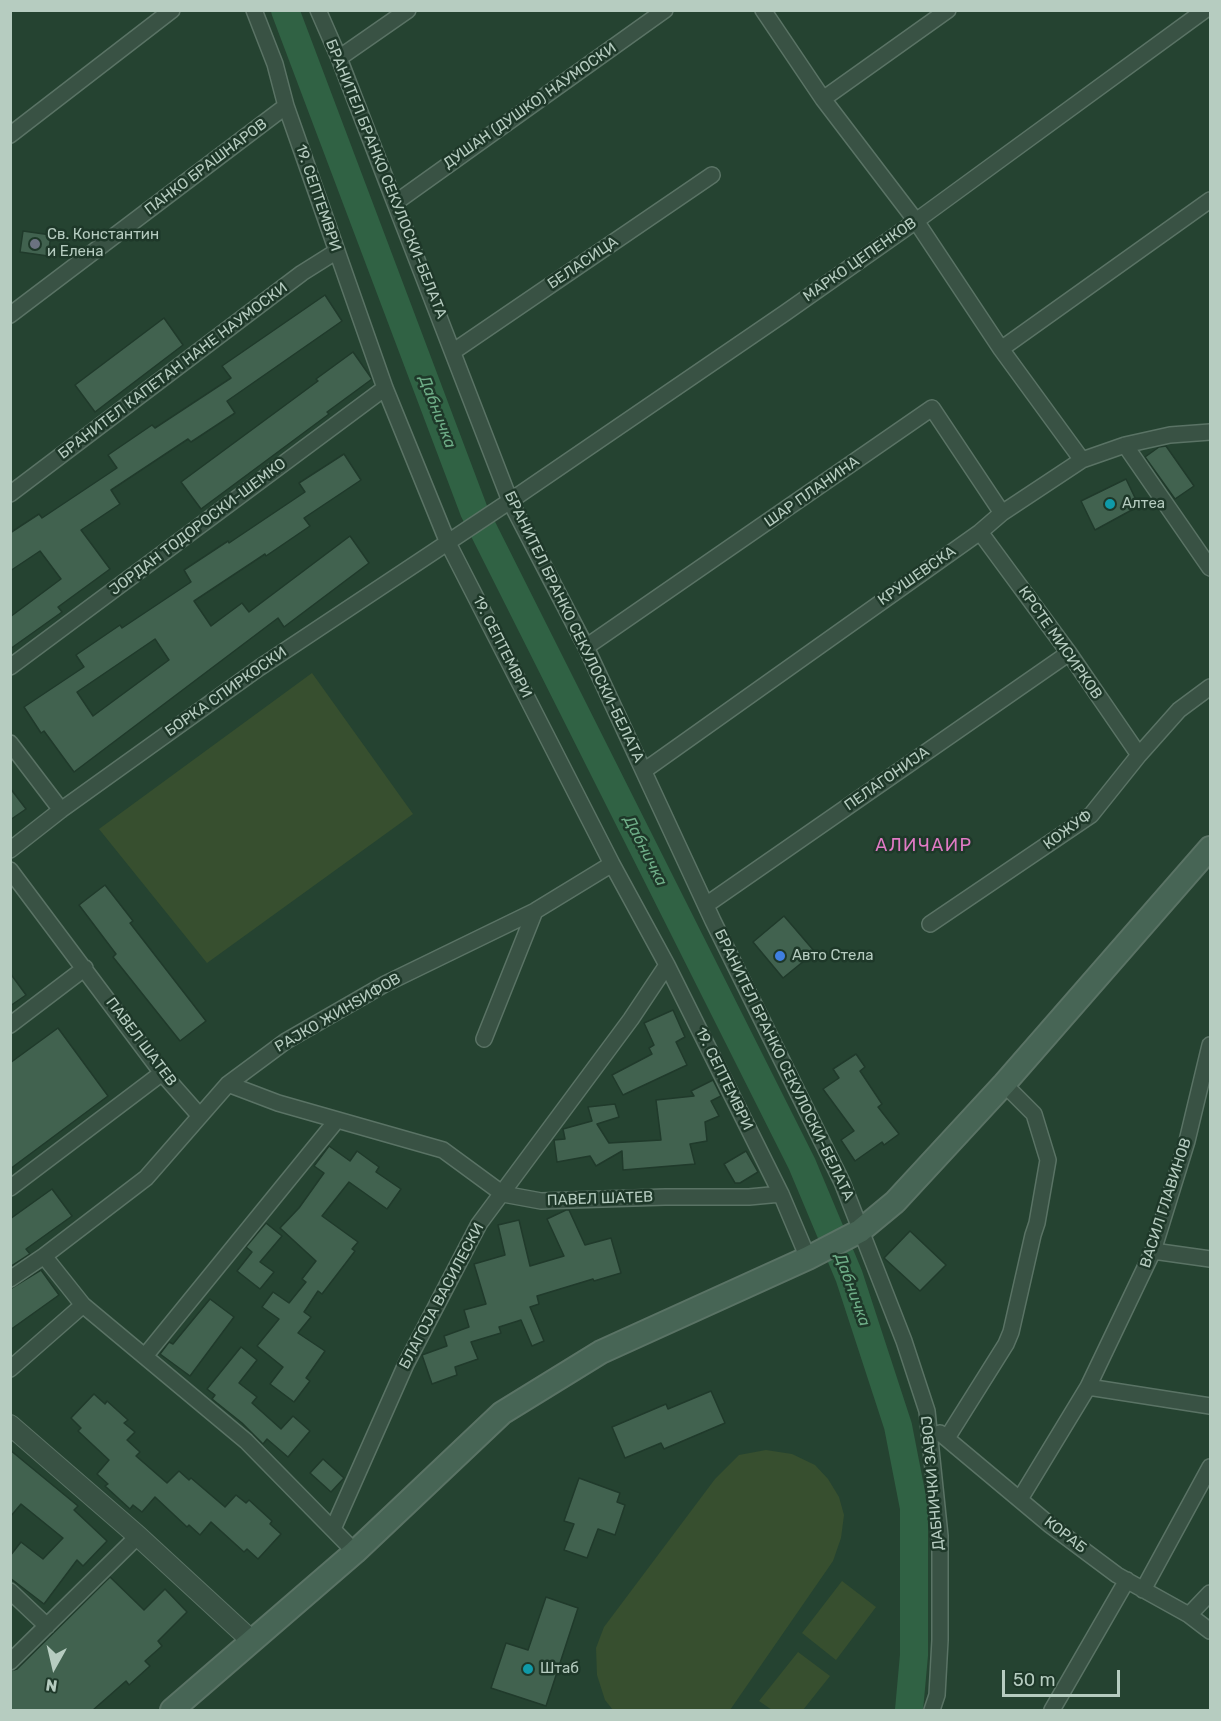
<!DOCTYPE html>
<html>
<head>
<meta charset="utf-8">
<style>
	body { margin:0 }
	#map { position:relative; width:1221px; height:1721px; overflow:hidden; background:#254331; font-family:Rubik,sans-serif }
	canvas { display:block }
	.frame { position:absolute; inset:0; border:12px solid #b6ccc0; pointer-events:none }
	.north { position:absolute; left:24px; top:1637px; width:60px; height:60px; -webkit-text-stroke:4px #1e3829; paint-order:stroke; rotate:188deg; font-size:16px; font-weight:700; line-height:24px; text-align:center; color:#b6ccc0 }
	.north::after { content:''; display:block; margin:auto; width:21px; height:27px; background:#b6ccc0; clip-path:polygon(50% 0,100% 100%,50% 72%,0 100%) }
	.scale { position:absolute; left:1002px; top:1670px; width:118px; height:27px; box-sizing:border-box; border:3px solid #b6ccc0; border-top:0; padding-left:8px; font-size:18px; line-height:21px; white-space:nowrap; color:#b6ccc0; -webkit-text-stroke:4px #1e3829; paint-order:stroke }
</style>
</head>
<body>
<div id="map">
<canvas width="1221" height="1721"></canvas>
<div class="frame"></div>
<div class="north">N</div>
<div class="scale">50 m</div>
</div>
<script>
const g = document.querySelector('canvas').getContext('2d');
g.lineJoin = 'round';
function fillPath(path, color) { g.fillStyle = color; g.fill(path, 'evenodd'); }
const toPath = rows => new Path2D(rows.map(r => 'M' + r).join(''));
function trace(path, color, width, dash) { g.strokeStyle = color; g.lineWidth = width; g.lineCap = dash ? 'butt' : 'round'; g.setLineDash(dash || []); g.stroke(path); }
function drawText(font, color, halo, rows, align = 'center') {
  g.font = font + ' Rubik,sans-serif'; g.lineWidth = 5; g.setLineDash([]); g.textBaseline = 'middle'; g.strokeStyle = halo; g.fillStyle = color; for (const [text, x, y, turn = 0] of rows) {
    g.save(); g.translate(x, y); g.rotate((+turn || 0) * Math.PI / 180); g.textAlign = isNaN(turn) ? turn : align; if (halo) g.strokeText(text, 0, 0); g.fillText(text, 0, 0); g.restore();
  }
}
fillPath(toPath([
	[312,673,413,814,207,963,99,829],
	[766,1450,792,1454,815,1465,828,1479,839,1497,844,1515,841,1538,833,1561,730,1710,613,1710,605,1700,597,1675,596,1648,604,1627,715,1479,739,1455],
	[842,1581,876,1607,836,1660,802,1633],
	[798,1652,830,1676,803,1710,772,1710,759,1701]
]), '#374f2f');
trace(toPath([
	[285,10,474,511,802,1164,849,1276,898,1426,914,1508,914,1655,909,1710]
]), '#306244', 28);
const building = toPath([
	[23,231,51,235,48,256,20,252,23,231],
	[325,295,342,321,227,401,235,413,191,442,188,439,111,490,120,504,81,530,110,569,58,607,62,612,10,649,10,617,61,579,40,551,10,571,10,533,39,514,42,518,117,468,108,455,152,425,155,428,231,378,222,366,325,295],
	[164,318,183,345,95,412,75,385,164,318],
	[353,352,372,379,327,412,329,414,201,509,181,482,318,381,316,379,353,352],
	[1166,446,1194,486,1175,499,1145,457,1159,447,1166,446],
	[344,454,361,480,304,518,310,526,266,556,265,554,194,601,211,626,242,603,249,612,350,536,369,563,284,627,278,618,74,772,44,731,41,733,24,707,84,667,76,655,120,625,122,628,191,582,184,570,228,541,229,543,305,492,299,483,344,454],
	[155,639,169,660,93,716,77,692,155,639],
	[1126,479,1139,506,1095,530,1081,501,1126,479],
	[10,788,26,809,10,820,10,788],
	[105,885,133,921,130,923,206,1021,180,1041,113,957,116,954,79,905,105,885],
	[784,916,815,952,783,978,753,942,784,916],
	[10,973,26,995,10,1006,10,973],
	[673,1010,685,1037,676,1042,687,1065,623,1095,612,1075,652,1054,649,1048,654,1045,644,1023,673,1010],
	[58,1028,108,1096,10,1169,10,1063,58,1028],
	[856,1054,865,1067,860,1071,882,1104,878,1107,899,1134,884,1145,882,1142,855,1161,841,1140,854,1131,823,1089,839,1078,833,1069,856,1054],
	[713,1080,721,1096,711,1101,719,1116,705,1122,707,1141,690,1144,695,1164,623,1170,622,1151,596,1166,590,1156,557,1162,554,1140,565,1139,563,1129,592,1121,588,1107,615,1104,619,1117,597,1124,609,1143,661,1140,656,1100,694,1096,691,1091,713,1080],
	[329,1146,350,1161,357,1151,379,1167,376,1172,401,1189,387,1209,349,1182,322,1216,358,1242,352,1249,355,1251,322,1294,318,1291,304,1312,311,1317,298,1333,325,1351,306,1378,310,1381,294,1402,270,1384,283,1367,257,1346,279,1319,262,1307,273,1292,289,1303,306,1282,302,1279,316,1261,280,1228,299,1208,324,1173,314,1166,329,1146],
	[746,1151,758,1172,740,1183,735,1183,724,1164,746,1151],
	[52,1189,72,1216,26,1249,30,1254,10,1267,10,1219,52,1189],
	[566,1210,569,1210,585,1245,611,1238,621,1273,594,1281,593,1279,537,1296,539,1304,530,1307,544,1341,532,1346,521,1320,499,1327,501,1333,471,1342,478,1359,455,1367,457,1375,432,1384,422,1355,447,1346,444,1336,469,1327,464,1310,486,1304,474,1264,505,1255,498,1225,519,1220,530,1266,564,1256,547,1219,566,1210],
	[266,1223,282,1236,260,1262,274,1272,260,1289,237,1271,252,1252,246,1247,266,1223],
	[910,1231,946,1265,920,1291,884,1258,910,1231],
	[41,1270,59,1295,10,1330,10,1289,41,1270],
	[210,1299,234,1317,190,1376,160,1354,169,1342,173,1344,210,1299],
	[241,1347,257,1360,239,1383,257,1397,252,1403,281,1429,293,1416,310,1431,288,1457,267,1439,263,1444,242,1423,212,1399,215,1395,207,1389,241,1347],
	[711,1391,725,1423,664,1449,661,1443,625,1458,612,1427,666,1404,668,1409,711,1391],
	[94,1394,105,1404,107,1401,128,1420,124,1423,135,1432,127,1440,140,1452,136,1456,167,1483,179,1471,189,1480,191,1478,225,1507,236,1495,246,1503,249,1500,272,1521,270,1524,281,1534,258,1559,247,1549,244,1552,211,1522,200,1535,189,1525,187,1527,155,1497,142,1512,133,1505,130,1509,105,1486,108,1484,97,1474,109,1460,78,1431,81,1428,71,1418,94,1394],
	[10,1450,78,1506,74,1510,107,1541,83,1566,77,1560,44,1604,10,1578,10,1556,21,1542,43,1559,63,1538,21,1504,10,1517,10,1450],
	[323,1459,344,1478,331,1492,310,1473,323,1459],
	[579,1478,620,1493,617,1502,625,1505,615,1535,598,1529,587,1558,564,1550,574,1524,564,1521,579,1478],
	[110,1577,144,1610,165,1589,187,1612,158,1641,162,1646,145,1661,150,1666,129,1685,126,1681,93,1710,10,1710,10,1671,17,1669,110,1577],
	[546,1597,578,1608,546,1706,491,1688,506,1643,528,1650,546,1597]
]);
fillPath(building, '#41624f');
trace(building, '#203a2b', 1.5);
const minor = toPath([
	[254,10,275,64,286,106,385,388,448,543,612,864,667,965,781,1194,808,1258],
	[318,10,339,58,510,501,586,647,713,921,842,1182,904,1341,927,1411,940,1536,940,1640,937,1695,932,1710],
	[763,10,823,99,916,221,1001,349,1082,460],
	[339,58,408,10],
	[823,99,948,10],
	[10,135,172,10],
	[395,203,665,10],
	[10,315,286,106],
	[1001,349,1210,200],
	[454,351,712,175],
	[1125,445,1210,568],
	[10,494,302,273,337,251],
	[980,532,1069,653,1139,755],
	[586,647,932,408,1002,513],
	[10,667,385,388],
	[10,743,61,810],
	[645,770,980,532,1002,513,1082,460,1125,445,1170,435,1210,432],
	[10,850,61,810,259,668,510,501,785,313,916,221,1205,10],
	[10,870,162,1073,199,1115],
	[706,905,1069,653],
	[930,924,1091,815,1139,755,1179,710,1210,687],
	[10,1025,85,968],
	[484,1039,535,911],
	[228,1084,278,1103,443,1150,503,1194,541,1201,665,1197,749,1197,781,1194],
	[10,1188,162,1073],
	[1153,1251,1210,1259],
	[44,1256,83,1305,246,1441,355,1552],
	[10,1279,44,1256,146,1178,228,1084,286,1041,385,984,535,911,612,864],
	[145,1356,337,1120],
	[10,1369,83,1305],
	[1088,1387,1210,1406],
	[940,1433,1050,1525,1117,1575,1189,1615,1210,1631],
	[947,1438,1006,1344,1011,1332,1033,1235,1037,1223,1048,1160,1034,1114,1004,1084],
	[1020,1499,1088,1387,1153,1251,1187,1141,1210,1045],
	[333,1529,406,1364,479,1224,631,1019,667,965],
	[1143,1590,1210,1467],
	[10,1591,47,1626],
	[1189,1615,1210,1593],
	[10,1662,138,1536],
	[1052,1710,1127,1580]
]);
const tertiary = toPath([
	[10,1425,138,1536,252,1641]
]);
const secondary = toPath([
	[172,1710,355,1552,502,1413,601,1352,808,1258,860,1231,895,1202,1004,1084,1210,848]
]);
trace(minor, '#5a7365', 18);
trace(tertiary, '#5a7365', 22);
trace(secondary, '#5a7365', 26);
trace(minor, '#395244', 15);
trace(tertiary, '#395244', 20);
trace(secondary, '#476555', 22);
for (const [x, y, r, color] of [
	[35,244,6,"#6b7280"],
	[1110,504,6,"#0f9aa8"],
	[780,956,6,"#3f7fe0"],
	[528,1669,6,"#0f9aa8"]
]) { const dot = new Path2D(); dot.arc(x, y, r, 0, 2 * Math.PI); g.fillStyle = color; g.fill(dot); trace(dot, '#1e3829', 2); }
drawText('15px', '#b6ccc0', '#1e3829', [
	["ДУШАН (ДУШКО) НАУМОСКИ",530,106,-35],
	["ПАНКО БРАШНАРОВ",206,167,-37],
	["БРАНИТЕЛ БРАНКО СЕКУЛОСКИ-БЕЛАТА",386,179,68],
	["19. СЕПТЕМВРИ",318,198,71],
	["МАРКО ЦЕПЕНКОВ",860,260,-35],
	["БЕЛАСИЦА",583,263,-34],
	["БРАНИТЕЛ КАПЕТАН НАНЕ НАУМОСКИ",173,371,-37],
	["ШАР ПЛАНИНА",812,492,-35],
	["ЈОРДАН ТОДОРОСКИ-ШЕМКО",198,527,-37],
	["КРУШЕВСКА",917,576,-35],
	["БРАНИТЕЛ БРАНКО СЕКУЛОСКИ-БЕЛАТА",574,627,64],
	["КРСТЕ МИСИРКОВ",1060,643,55],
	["19. СЕПТЕМВРИ",502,647,63],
	["БОРКА СПИРКОСКИ",226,692,-35],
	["ПЕЛАГОНИЈА",887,779,-35],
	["КОЖУФ",1068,830,-36],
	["РАЈКО ЖИНЅИФОВ",338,1013,-30],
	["ПАВЕЛ ШАТЕВ",141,1042,53],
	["БРАНИТЕЛ БРАНКО СЕКУЛОСКИ-БЕЛАТА",784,1065,64],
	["19. СЕПТЕМВРИ",724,1079,64],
	["ПАВЕЛ ШАТЕВ",600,1199,-2],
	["ВАСИЛ ГЛАВИНОВ",1166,1203,-72],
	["БЛАГОЈА ВАСИЛЕСКИ",442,1296,-62],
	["ДАБНИЧКИ ЗАВОЈ",933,1483,-95],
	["КОРАБ",1065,1535,38]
]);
drawText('15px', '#b6ccc0', '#1e3829', [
	["Св. Константин",47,235],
	["и Елена",47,252],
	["Алтеа",1122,504],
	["Авто Стела",792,956],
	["Штаб",540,1669]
], 'left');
drawText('italic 16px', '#6ead87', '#1e3829', [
	["Дабничка",437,412,69],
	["Дабничка",645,851,63],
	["Дабничка",852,1290,70]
]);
g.letterSpacing = '1.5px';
drawText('18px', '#e07ac5', '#1e3829', [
	["АЛИЧАИР",924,846]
]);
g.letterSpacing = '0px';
</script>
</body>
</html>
